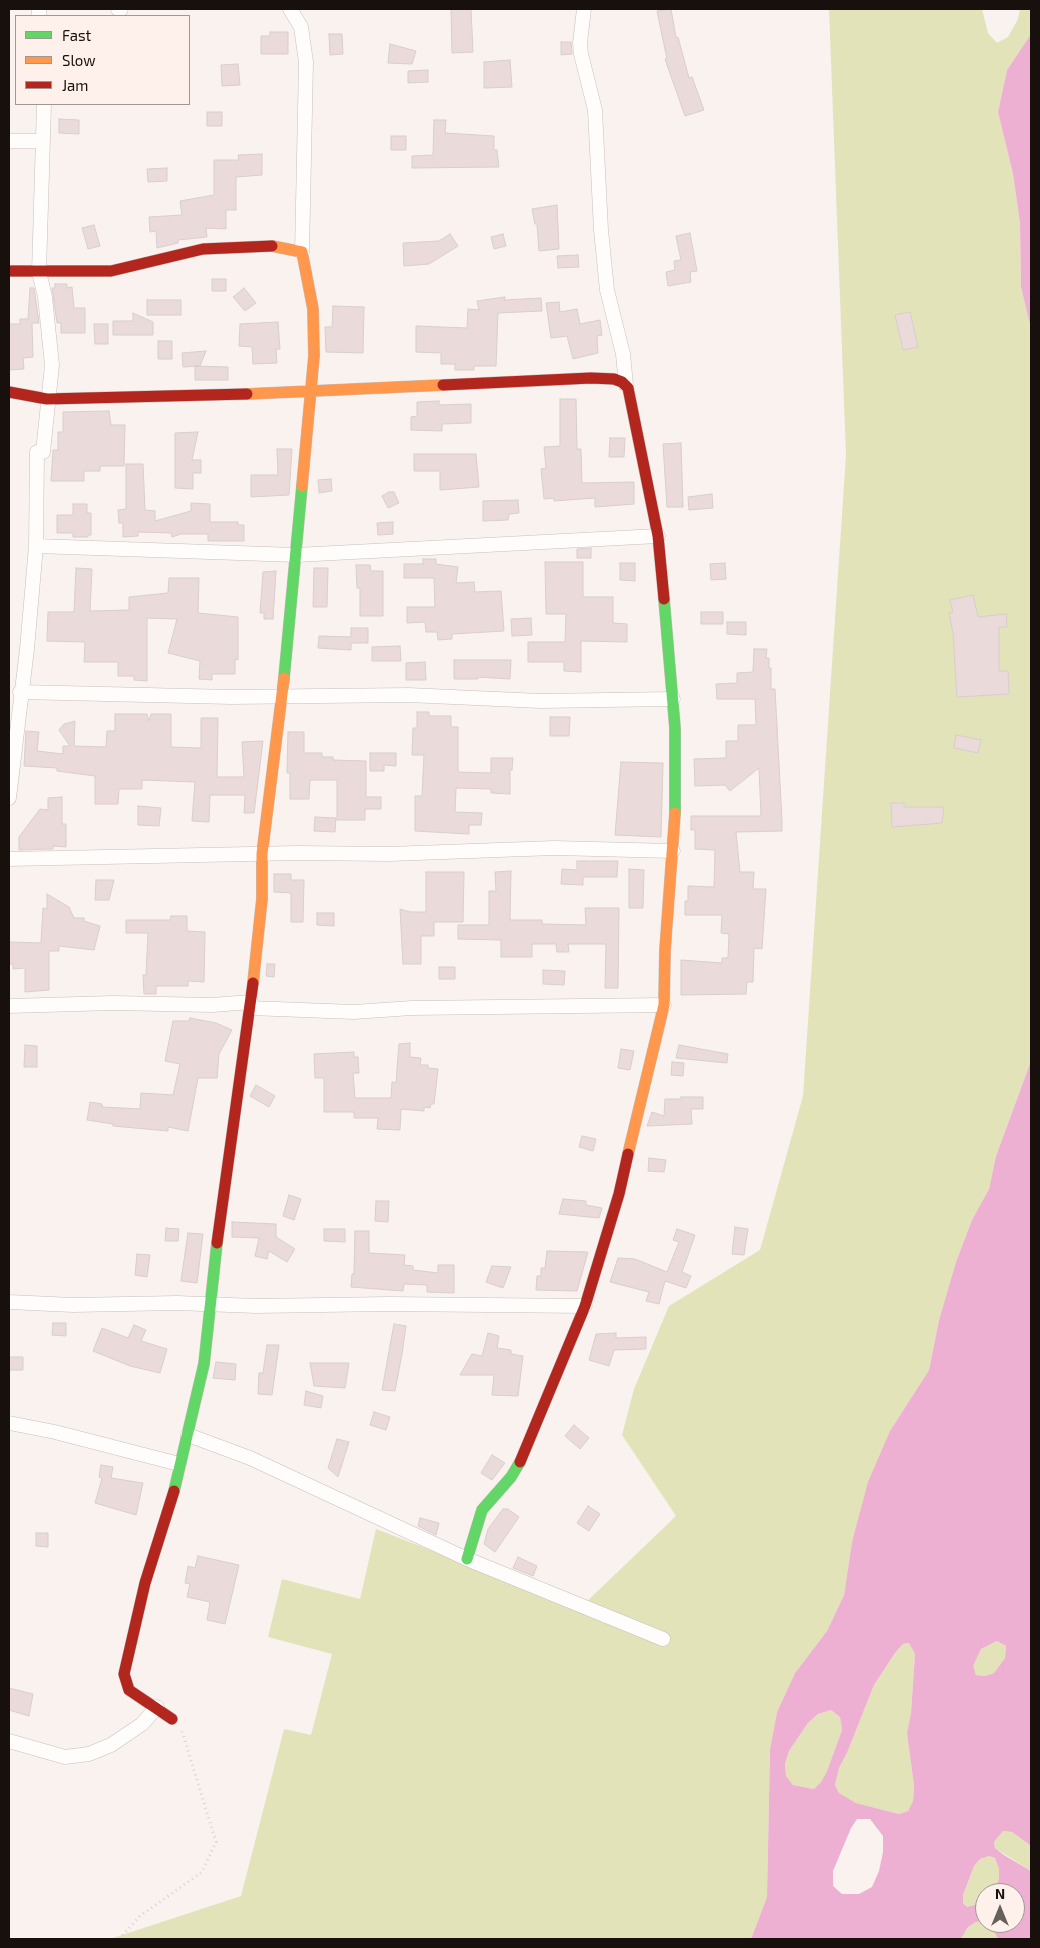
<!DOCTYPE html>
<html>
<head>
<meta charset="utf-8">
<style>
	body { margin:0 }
	#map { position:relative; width:1040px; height:1948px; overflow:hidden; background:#faf2ee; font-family:"Exo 2",sans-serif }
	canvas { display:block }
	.frame { position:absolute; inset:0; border:10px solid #17100d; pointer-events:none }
	.legend { position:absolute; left:15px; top:15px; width:175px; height:90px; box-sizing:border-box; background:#fef0ea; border:1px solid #a29692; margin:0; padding:6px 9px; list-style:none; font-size:15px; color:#17100d }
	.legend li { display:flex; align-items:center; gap:10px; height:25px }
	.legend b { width:25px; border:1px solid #a29692 }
	.north { position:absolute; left:975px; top:1883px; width:50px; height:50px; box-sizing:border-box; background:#fef0ea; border:1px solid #a29692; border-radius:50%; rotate:0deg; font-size:14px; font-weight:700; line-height:20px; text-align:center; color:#17100d }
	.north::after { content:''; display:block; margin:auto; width:18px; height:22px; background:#665f5c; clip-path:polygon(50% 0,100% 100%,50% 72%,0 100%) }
</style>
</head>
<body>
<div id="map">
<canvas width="1040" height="1948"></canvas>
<div class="frame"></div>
<ul class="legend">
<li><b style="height:6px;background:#63d668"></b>Fast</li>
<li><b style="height:6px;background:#ff974d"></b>Slow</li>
<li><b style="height:6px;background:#b3261e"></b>Jam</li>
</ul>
<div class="north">N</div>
</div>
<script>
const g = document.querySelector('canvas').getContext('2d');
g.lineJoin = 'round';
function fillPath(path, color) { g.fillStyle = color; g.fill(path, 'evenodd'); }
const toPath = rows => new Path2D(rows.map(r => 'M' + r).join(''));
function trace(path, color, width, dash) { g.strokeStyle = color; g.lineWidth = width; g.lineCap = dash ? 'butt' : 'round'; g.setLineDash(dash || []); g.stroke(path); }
fillPath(toPath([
	[829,9,982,9,988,33,997,43,1008,37,1018,19,1020,9,1031,9,1031,34,1007,70,998,112,1013,174,1020,223,1021,287,1031,329,1031,1061,996,1156,989,1189,972,1220,956,1262,939,1320,929,1370,890,1431,852,1542,844,1595,827,1631,795,1673,777,1712,770,1749,767,1897,751,1939,110,1939,241,1896,284,1729,311,1735,332,1654,268,1637,282,1579,360,1599,376,1529,580,1608,676,1516,622,1435,634,1389,669,1306,760,1250,803,1096,846,455],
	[997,1641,1006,1646,1005,1658,994,1673,985,1676,976,1675,972,1666,981,1649],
	[909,1643,915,1654,911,1713,907,1733,914,1786,913,1801,908,1811,899,1814,856,1803,839,1793,835,1785,839,1768,847,1753,874,1685,895,1653,903,1644],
	[831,1710,840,1717,842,1730,827,1771,821,1782,814,1789,793,1785,786,1777,785,1764,789,1751,808,1723,818,1714],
	[1003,1831,1012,1832,1031,1846,1031,1871,995,1848,994,1842],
	[989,1856,995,1858,999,1869,999,1879,994,1893,985,1893,985,1902,967,1907,963,1903,963,1895,974,1866,980,1859],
	[985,1921,985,1923,989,1923,998,1939,961,1939,968,1927,976,1922]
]), '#e3e3ba');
fillPath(toPath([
	[1031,34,1031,329,1021,287,1020,223,1013,174,998,112,1007,70],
	[1031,1061,1031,1846,1012,1832,1003,1831,994,1842,995,1848,1004,1855,1031,1871,1031,1939,998,1939,989,1923,1015,1923,1015,1893,994,1893,999,1879,999,1869,995,1858,989,1856,980,1859,974,1866,963,1895,963,1903,967,1907,985,1902,985,1921,976,1922,968,1927,961,1939,751,1939,767,1897,770,1749,777,1712,795,1673,827,1631,844,1595,852,1542,868,1482,890,1431,929,1370,939,1320,956,1262,972,1220,989,1189,996,1156],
	[997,1641,1006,1646,1005,1658,994,1673,985,1676,976,1675,973,1666,981,1649],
	[909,1643,915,1654,911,1713,907,1733,914,1786,913,1801,908,1811,899,1814,856,1803,839,1793,835,1785,839,1768,847,1753,874,1685,895,1653,903,1644],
	[831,1710,840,1717,842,1730,827,1771,821,1782,814,1789,793,1785,786,1776,785,1764,789,1751,808,1723,818,1714],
	[857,1819,870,1819,883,1836,883,1852,879,1871,872,1887,859,1894,842,1894,833,1886,833,1871,851,1828]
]), '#edb0d3');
const building = toPath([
	[451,9,471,9,473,52,452,53,451,9],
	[671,9,676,38,678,37,689,78,692,77,704,110,685,116,665,59,667,59,657,11,671,9],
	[270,32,288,32,288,54,261,54,261,36,270,36,270,32],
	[329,34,342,34,343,54,330,55,329,34],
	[561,42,571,42,572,54,561,55,561,42],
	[390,44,416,51,412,64,388,63,390,44],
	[510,60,512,87,484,88,484,62,510,60],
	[238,64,240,85,222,86,221,65,238,64],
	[428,70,428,82,408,83,408,71,428,70],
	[207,112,222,112,222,126,207,126,207,112],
	[59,119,79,120,79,134,59,133,59,119],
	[434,120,446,120,445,133,494,136,494,150,497,150,499,167,412,168,412,156,433,155,434,120],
	[391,136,406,136,406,150,391,150,391,136],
	[262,154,262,175,236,177,236,210,226,210,226,229,206,228,207,237,178,240,178,243,157,248,156,231,150,232,149,217,182,215,180,201,214,195,214,160,239,160,238,155,262,154],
	[167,168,167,181,148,182,147,169,167,168],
	[557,205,559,249,539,251,537,224,535,224,532,209,557,205],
	[94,225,100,246,88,249,82,228,94,225],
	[690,233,697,271,690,272,691,282,668,286,666,272,675,270,674,261,681,260,676,236,690,233],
	[450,234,458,246,429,264,404,266,403,243,439,241,450,234],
	[503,234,506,246,494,249,491,237,503,234],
	[578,255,579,267,558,268,557,256,578,255],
	[212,279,226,279,226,291,212,291,212,279],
	[55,284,67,284,67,288,72,287,74,308,85,308,85,333,61,333,61,323,57,323,52,288,55,288,55,284],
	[30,288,34,288,39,323,32,323,33,357,23,358,24,369,9,370,9,324,20,324,20,319,28,319,30,288],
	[244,288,256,303,245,311,233,297,244,288],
	[505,297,504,300,541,298,542,311,498,313,496,366,474,366,474,370,455,370,455,364,441,364,441,353,416,352,416,326,467,328,468,309,479,310,477,301,505,297],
	[147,300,181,300,181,315,147,315,147,300],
	[559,302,560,312,577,309,580,324,600,320,602,335,597,336,598,353,573,359,567,336,551,338,546,303,559,302],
	[333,306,364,307,363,353,326,352,325,327,332,327,333,306],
	[910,312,918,347,903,350,895,315,910,312],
	[133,313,153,322,153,335,113,335,113,321,133,321,133,313],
	[278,322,280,349,276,349,277,363,253,364,252,347,239,346,240,324,278,322],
	[94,324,108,324,108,344,95,344,94,324],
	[158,341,172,341,172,359,158,359,158,341],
	[206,351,200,366,183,367,182,353,206,351],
	[195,366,228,367,228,380,195,380,195,366],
	[560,399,576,399,577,449,581,449,582,483,634,482,634,504,595,507,595,498,554,501,554,498,544,499,541,469,546,468,544,447,560,446,560,399],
	[439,401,439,405,471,404,471,423,442,424,442,431,411,430,411,417,417,416,417,402,439,401],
	[109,411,111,425,125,425,124,466,100,466,100,471,84,471,84,481,51,481,53,450,58,450,58,432,63,432,63,412,109,411],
	[198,432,192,460,201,460,201,473,193,473,193,489,175,488,175,433,198,432],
	[610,438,625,438,624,457,609,457,610,438],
	[681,443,683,507,667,507,663,444,681,443],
	[277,449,292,449,289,495,251,497,251,475,278,475,277,449],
	[414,454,476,454,479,487,440,490,440,471,414,471,414,454],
	[126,464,143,464,145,510,155,511,155,521,191,511,191,503,210,504,210,522,238,522,238,525,244,525,244,541,208,541,208,534,181,534,172,537,171,533,138,532,138,536,123,537,123,523,119,523,118,510,126,509,126,464],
	[331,479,332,491,319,493,318,480,331,479],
	[389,492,394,492,399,503,388,508,382,496,389,492],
	[712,494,713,508,689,510,688,497,712,494],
	[518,500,519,513,509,514,508,520,483,521,483,501,518,500],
	[73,504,87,504,87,513,91,513,91,535,88,535,88,537,73,537,73,533,57,533,57,515,73,515,73,504],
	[393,522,393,534,378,535,377,523,393,522],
	[591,548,591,558,577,558,577,549,591,548],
	[423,559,436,559,436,564,458,567,456,583,474,582,475,592,501,591,504,631,452,634,452,639,438,640,437,632,426,632,425,622,407,623,407,607,435,607,434,578,404,578,404,564,423,564,423,559],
	[545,562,583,562,583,597,613,597,613,623,627,624,627,642,581,641,581,672,564,671,564,662,528,662,528,642,565,642,566,614,546,614,545,562],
	[620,563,635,563,635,581,620,580,620,563],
	[725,563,726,579,711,580,710,564,725,563],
	[356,565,370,565,371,571,383,571,383,616,360,616,360,588,357,588,356,565],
	[76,568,92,569,90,611,129,610,129,597,168,593,169,578,199,578,198,613,238,617,238,660,235,659,235,674,212,674,212,680,199,679,200,661,168,653,177,619,147,618,147,681,134,680,134,676,118,676,118,662,84,662,85,642,47,641,48,612,74,612,76,568],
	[314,568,328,568,327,607,313,607,314,568],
	[276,571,273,619,264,619,264,613,260,613,263,572,276,571],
	[973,595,978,617,1006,614,1007,627,999,627,999,671,1008,671,1009,694,957,697,953,633,949,613,953,612,950,600,973,595],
	[701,612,723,612,723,624,701,624,701,612],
	[531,618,532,635,512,636,511,619,531,618],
	[727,622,746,622,746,635,727,634,727,622],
	[351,628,368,628,368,643,351,643,351,650,318,648,319,636,351,637,351,628],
	[400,646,401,661,372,661,372,647,400,646],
	[754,649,767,649,766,658,769,658,769,668,771,668,771,689,775,689,782,821,782,831,736,832,740,872,754,872,753,889,766,889,762,949,754,948,753,982,747,982,746,994,681,995,681,960,722,963,722,958,728,958,729,934,721,933,722,915,685,915,685,901,688,901,688,886,714,887,715,850,695,849,695,830,691,830,691,816,761,816,759,768,730,791,725,785,695,786,694,759,726,758,726,741,738,741,738,725,756,725,755,699,717,699,716,684,737,683,737,673,753,672,754,649],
	[454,660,511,660,510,679,478,677,478,679,454,679,454,660],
	[425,662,426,680,406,680,406,663,425,662],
	[417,712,429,712,429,716,451,716,451,727,458,727,458,772,491,773,491,758,513,758,512,770,510,770,510,794,491,793,491,789,456,788,455,812,482,813,481,825,469,825,469,834,415,831,415,796,422,796,424,755,412,755,413,728,417,728,417,712],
	[115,714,147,714,149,721,151,714,171,714,171,747,201,748,201,718,218,718,217,777,244,777,242,742,263,741,254,813,244,813,245,795,210,795,209,822,192,821,195,782,142,780,142,789,119,789,118,804,95,804,95,776,57,771,57,768,24,766,26,731,39,732,37,751,63,754,63,746,70,746,59,730,64,724,75,721,74,746,106,747,107,731,115,731,115,714],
	[550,717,570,717,569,736,550,736,550,717],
	[288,732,304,732,304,753,322,753,322,757,333,757,333,760,366,761,366,797,381,797,381,809,365,809,365,820,337,820,337,780,310,780,309,799,290,799,290,773,287,773,288,732],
	[956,735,981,740,978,753,954,748,956,735],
	[370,753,396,753,396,766,384,765,384,771,370,771,370,753],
	[621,762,663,763,661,837,615,835,621,762],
	[62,797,62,824,66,824,66,847,53,846,53,849,19,850,19,837,40,809,48,810,48,798,62,797],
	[891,803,904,803,904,807,944,807,942,823,892,827,891,803],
	[138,806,161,808,159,826,138,825,138,806],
	[315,817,336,818,335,832,314,831,315,817],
	[577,861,618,861,617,877,583,877,583,885,561,884,562,869,577,870,577,861],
	[629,869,644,870,643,908,629,908,629,869],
	[511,871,510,920,542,920,542,924,586,925,585,908,619,908,618,988,605,988,606,944,568,944,569,952,557,952,556,944,532,944,532,957,501,957,501,940,458,939,458,925,489,925,489,891,496,891,495,872,511,871],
	[426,872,464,872,463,922,434,922,434,936,421,936,421,964,403,964,400,909,410,912,426,912,426,872],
	[274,874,291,874,291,880,304,880,303,922,291,922,291,893,274,892,274,874],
	[96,880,114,880,109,900,95,900,96,880],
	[47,894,69,907,74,918,84,918,84,921,100,926,94,950,59,946,59,951,49,951,49,990,25,992,25,968,13,969,13,964,9,964,9,942,41,943,43,908,47,909,47,894],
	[317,913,334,913,334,926,317,925,317,913],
	[171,916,187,916,187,931,205,932,204,982,188,981,188,986,156,986,156,994,144,994,143,975,146,975,148,933,126,933,126,920,170,920,171,916],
	[267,964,275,964,274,977,266,976,267,964],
	[439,967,455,967,455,979,439,979,439,967],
	[543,970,565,971,564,985,543,984,543,970],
	[190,1018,216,1023,232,1030,219,1054,217,1078,198,1078,188,1131,168,1127,168,1131,113,1126,113,1124,87,1120,90,1102,102,1104,102,1107,140,1109,141,1093,173,1095,180,1064,165,1061,173,1021,189,1021,190,1018],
	[410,1043,410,1057,421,1058,420,1065,428,1065,428,1068,438,1069,434,1104,431,1104,430,1108,424,1107,424,1111,401,1109,400,1130,377,1129,378,1118,354,1118,354,1112,324,1112,324,1078,315,1078,314,1054,354,1052,354,1057,358,1057,359,1073,353,1073,355,1098,391,1098,392,1082,396,1083,399,1044,410,1043],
	[25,1045,37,1046,37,1067,24,1067,25,1045],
	[679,1045,728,1054,727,1063,676,1058,679,1045],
	[621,1049,634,1051,630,1070,618,1068,621,1049],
	[672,1062,684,1063,683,1076,671,1075,672,1062],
	[256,1085,275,1096,269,1107,250,1096,256,1085],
	[681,1097,703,1097,703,1109,691,1109,692,1124,647,1126,652,1112,664,1116,665,1099,681,1099,681,1097],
	[582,1136,596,1139,593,1151,579,1147,582,1136],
	[649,1158,666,1160,664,1172,648,1171,649,1158],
	[289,1195,301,1199,294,1220,283,1216,289,1195],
	[563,1199,586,1201,586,1205,602,1208,599,1218,559,1214,563,1199],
	[376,1201,389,1201,388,1222,375,1221,376,1201],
	[232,1222,276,1224,276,1237,295,1249,287,1262,269,1251,267,1259,255,1256,259,1238,232,1237,232,1222],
	[735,1227,748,1229,744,1255,732,1254,735,1227],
	[166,1228,179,1229,178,1241,165,1241,166,1228],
	[324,1229,345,1229,345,1242,324,1241,324,1229],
	[677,1229,695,1235,682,1272,691,1276,686,1288,665,1281,659,1304,646,1301,649,1292,610,1282,618,1258,635,1259,667,1272,679,1242,673,1240,677,1229],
	[355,1231,369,1231,369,1253,405,1255,404,1265,413,1266,413,1270,438,1273,438,1265,454,1265,454,1293,427,1292,427,1285,404,1284,403,1291,351,1287,352,1274,354,1274,355,1231],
	[188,1233,203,1234,197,1283,181,1281,188,1233],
	[547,1251,588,1252,577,1291,536,1290,537,1276,541,1276,541,1268,545,1268,547,1251],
	[137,1254,150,1255,147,1277,135,1275,137,1254],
	[492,1266,511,1267,503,1288,486,1282,492,1266],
	[53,1323,66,1323,66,1336,52,1335,53,1323],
	[394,1324,406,1326,402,1354,395,1391,382,1390,394,1324],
	[134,1325,146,1330,141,1341,167,1349,160,1373,130,1366,93,1351,102,1328,128,1338,134,1325],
	[488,1333,499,1336,497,1348,511,1350,511,1354,523,1356,518,1396,492,1395,494,1375,460,1375,472,1354,482,1356,488,1333],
	[616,1333,616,1338,646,1337,646,1349,614,1350,609,1366,589,1360,596,1334,616,1333],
	[267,1345,279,1345,272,1395,258,1394,259,1373,263,1373,267,1345],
	[9,1357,23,1357,23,1370,9,1370,9,1357],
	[216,1362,236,1364,235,1380,213,1378,216,1362],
	[310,1363,349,1363,345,1388,314,1386,310,1363],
	[306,1391,323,1396,321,1408,304,1405,306,1391],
	[374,1412,390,1417,386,1430,370,1425,374,1412],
	[574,1425,589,1438,580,1449,565,1436,574,1425],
	[337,1439,349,1442,338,1477,328,1468,337,1439],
	[492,1455,505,1463,492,1480,481,1473,492,1455],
	[101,1465,113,1467,111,1478,143,1483,136,1515,95,1503,102,1478,99,1477,101,1465],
	[588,1506,600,1514,589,1531,577,1523,588,1506],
	[503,1509,508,1509,519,1517,495,1552,484,1544,488,1529,503,1509],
	[420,1518,439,1523,436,1535,418,1526,420,1518],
	[36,1533,48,1533,48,1547,36,1546,36,1533],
	[198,1556,239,1565,225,1624,207,1620,210,1602,187,1597,190,1584,185,1583,188,1566,195,1568,198,1556],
	[518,1557,537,1566,533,1576,513,1568,518,1557],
	[9,1688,33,1694,29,1716,9,1710,9,1688]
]);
fillPath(building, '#eadbda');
trace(building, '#d7cecd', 1);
const street = toPath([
	[39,9,39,16],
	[118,9,121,9],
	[290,9,301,27,306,62,302,252],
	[584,9,580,43,581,54,595,110,601,230,607,290,623,354,626,385],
	[9,141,42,141],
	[36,546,296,555,658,536],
	[20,692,232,697,408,695,541,701,673,699],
	[9,798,27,649,36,546,37,452,43,452,52,365,45,297,39,272,44,104],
	[9,859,298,853,389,854,554,848,673,851],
	[9,1006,113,1003,212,1005,251,1002],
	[250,1008,354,1012,412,1008,664,1005],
	[9,1302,73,1305,177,1303,256,1306,389,1304,585,1306],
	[9,1423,55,1432,179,1464],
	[188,1435,250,1458,467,1559,663,1639],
	[9,1741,65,1757,89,1754,111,1745,142,1724,157,1707]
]);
const fast = toPath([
	[664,599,675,728,675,813],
	[284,678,302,486],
	[174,1491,204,1364,217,1243],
	[467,1559,482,1510,511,1477,520,1462]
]);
const slow = toPath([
	[272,246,302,252,313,309,314,356,302,486],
	[247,394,443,385],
	[253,983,262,899,262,854,284,678],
	[628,1154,664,1005,665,950,675,813]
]);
const jam = toPath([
	[9,271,111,271,203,249,272,246],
	[443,385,591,378,614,379,622,382,628,388,658,536,664,599],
	[9,392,47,399,247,394],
	[217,1243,253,983],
	[520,1462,585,1306,619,1194,628,1154],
	[172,1719,129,1690,124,1674,145,1583,174,1491]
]);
trace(street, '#c7bfbc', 15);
trace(fast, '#c7bfbc', 12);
trace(slow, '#c7bfbc', 12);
trace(jam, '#c7bfbc', 12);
trace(toPath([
	[119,1939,140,1916,202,1872,216,1842,182,1731]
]), '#d6d4d3', 3, [1, 4]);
trace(street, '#fefdfc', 14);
trace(fast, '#63d668', 11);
trace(slow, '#ff974d', 11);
trace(jam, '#b3261e', 11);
</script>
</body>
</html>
